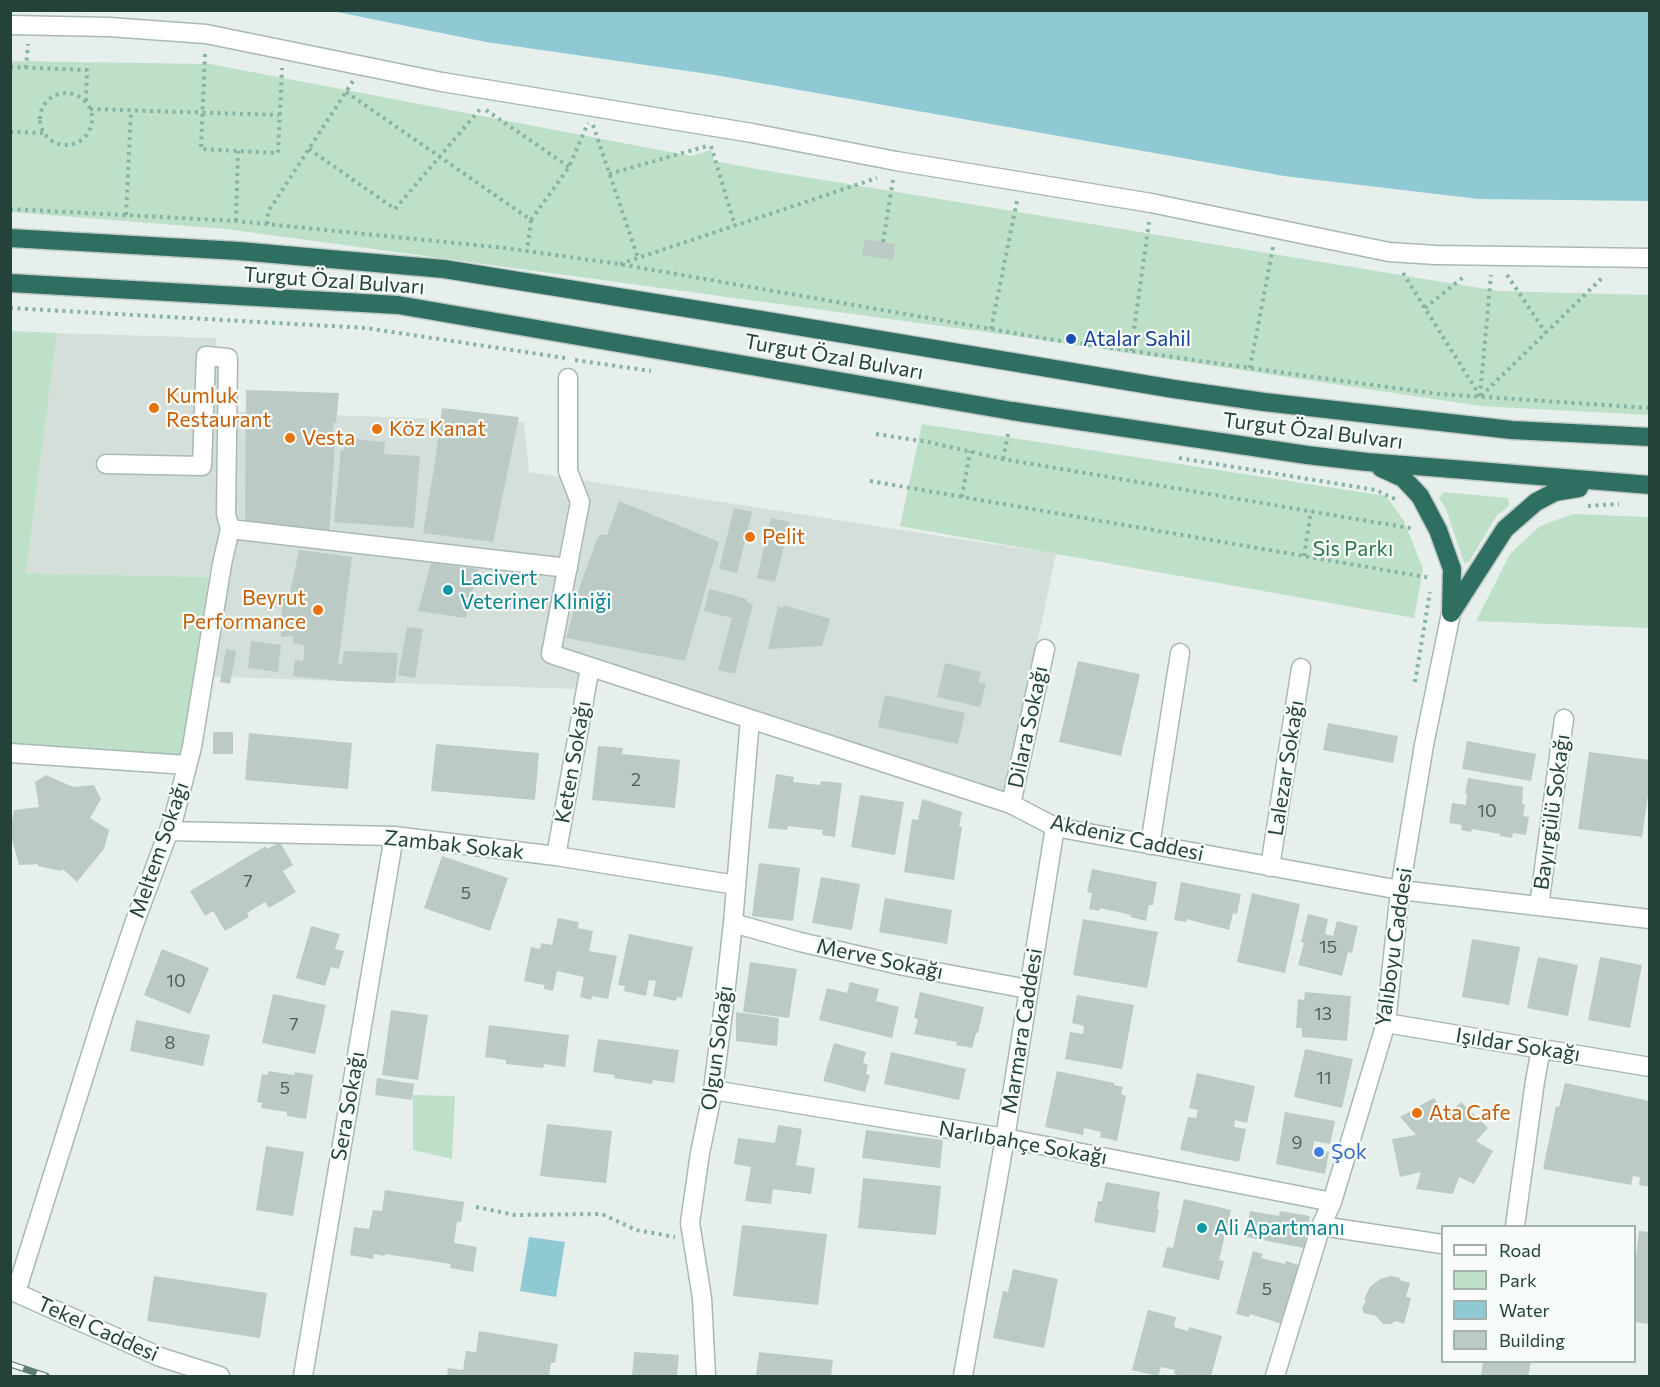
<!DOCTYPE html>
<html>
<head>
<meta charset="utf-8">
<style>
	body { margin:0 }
	#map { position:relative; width:1660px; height:1387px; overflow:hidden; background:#e6efeb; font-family:Commissioner,sans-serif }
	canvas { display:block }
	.frame { position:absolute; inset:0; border:12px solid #24423a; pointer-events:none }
	.legend { position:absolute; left:1441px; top:1225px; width:195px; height:138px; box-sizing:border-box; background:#f7fbf9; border:2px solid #a3b1ad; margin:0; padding:8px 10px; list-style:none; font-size:18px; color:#24423a }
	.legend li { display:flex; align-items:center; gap:12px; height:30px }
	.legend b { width:30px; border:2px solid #a3b1ad }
</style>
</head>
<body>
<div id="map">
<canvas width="1660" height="1387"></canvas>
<div class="frame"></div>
<ul class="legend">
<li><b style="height:8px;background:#fff"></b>Road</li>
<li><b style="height:16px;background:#bfe0c8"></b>Park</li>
<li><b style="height:16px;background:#8ec9d4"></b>Water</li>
<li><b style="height:16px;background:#bbcac4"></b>Building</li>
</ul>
</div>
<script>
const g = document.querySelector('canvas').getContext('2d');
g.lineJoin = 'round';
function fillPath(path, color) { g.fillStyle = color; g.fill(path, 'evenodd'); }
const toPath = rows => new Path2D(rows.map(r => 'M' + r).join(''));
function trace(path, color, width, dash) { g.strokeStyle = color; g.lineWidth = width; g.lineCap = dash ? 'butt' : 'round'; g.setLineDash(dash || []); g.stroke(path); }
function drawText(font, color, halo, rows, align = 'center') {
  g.font = font + ' Commissioner,sans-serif'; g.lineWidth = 4.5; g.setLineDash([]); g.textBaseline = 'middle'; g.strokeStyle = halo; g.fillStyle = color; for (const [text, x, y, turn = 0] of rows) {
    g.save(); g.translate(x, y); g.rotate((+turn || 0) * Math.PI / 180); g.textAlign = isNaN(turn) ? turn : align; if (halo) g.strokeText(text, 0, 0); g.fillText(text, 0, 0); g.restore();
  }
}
fillPath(toPath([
	[57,333,216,338,220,411,524,422,529,472,1056,554,1006,792,582,656,577,689,194,676,207,577,26,573]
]), '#d4dfda');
fillPath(toPath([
	[11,61,210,64,691,156,711,150,714,161,757,169,1498,291,1649,295,1649,415,1480,406,1015,336,226,229,11,212],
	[11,331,57,333,26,573,208,577,182,760,11,744],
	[922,424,1386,496,1404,521,1423,569,1414,618,900,526],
	[1444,492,1508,498,1509,506,1497,515,1469,562,1464,563,1446,509,1439,498],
	[1573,514,1649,517,1649,628,1476,621,1510,554,1540,526],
	[413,1095,455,1096,452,1159,413,1150]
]), '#bfe0c8');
fillPath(toPath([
	[332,11,1649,11,1649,201,1479,199,1284,176,715,75,486,42],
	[529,1237,565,1242,556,1297,520,1291]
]), '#8ec9d4');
fillPath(toPath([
	[865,239,895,244,893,260,862,255],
	[246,390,339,393,336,423,334,422,331,443,335,443,329,535,245,524],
	[442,408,519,417,493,542,423,533,435,462],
	[345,438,385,442,384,454,420,456,414,528,334,522,341,450,344,450],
	[619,501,719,542,685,661,566,638,580,586,597,539,600,535,607,535],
	[734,508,752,512,737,573,719,569],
	[771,518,790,522,775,582,757,578],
	[299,550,352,557,338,664,342,664,344,651,398,653,395,683,340,681,293,676,295,660,303,661,305,646,293,643,293,636,281,637,282,609,276,606,279,598,289,598],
	[431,563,478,569,466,618,418,611],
	[709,589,747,599,746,602,753,604,735,674,718,670,732,618,704,611],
	[784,605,830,619,822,646,768,649,778,606,783,608],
	[407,627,423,629,415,678,398,675],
	[251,641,281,645,278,672,248,668],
	[226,649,236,651,230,684,220,682],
	[1078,661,1140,674,1121,756,1059,742],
	[945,663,981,672,978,682,986,684,980,707,937,697],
	[885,695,965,713,958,744,878,727],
	[1328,723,1398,736,1393,763,1323,750],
	[213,732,233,732,233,754,213,754],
	[249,733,352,743,348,789,245,780],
	[1467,741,1536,754,1531,781,1462,769],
	[436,744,539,753,535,800,431,791],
	[598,746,623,748,622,754,680,760,675,808,592,800],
	[1589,752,1650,760,1650,781,1642,837,1578,829],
	[776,774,794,777,793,782,820,785,821,781,842,783,835,837,822,835,823,830,788,826,787,830,768,828],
	[46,775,73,787,94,785,101,799,90,818,109,830,104,849,77,882,63,869,61,871,38,866,38,864,19,865,10,832,14,810,39,807,35,782],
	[1468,778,1523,787,1522,804,1525,805,1523,816,1529,817,1526,835,1513,833,1512,838,1500,836,1500,834,1472,829,1471,832,1461,830,1462,825,1449,823,1452,803,1466,805,1467,794,1465,794],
	[860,795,904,802,895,855,851,847],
	[922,799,962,812,959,826,962,827,954,880,904,872,912,819,918,820],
	[280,842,293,865,283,871,296,892,269,908,265,902,247,913,249,917,225,931,213,911,205,916,190,891,266,846,267,849],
	[442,856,508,878,490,931,424,908],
	[759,863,800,868,793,921,752,916],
	[1092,869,1157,882,1153,905,1149,905,1146,921,1130,917,1131,915,1100,908,1099,911,1089,909,1092,893,1087,892],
	[821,877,860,884,852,930,812,923],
	[1181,882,1241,894,1237,914,1233,913,1229,930,1186,919,1186,922,1174,920],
	[1252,893,1300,904,1285,973,1237,962],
	[885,898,952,910,947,944,879,932],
	[1308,914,1328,919,1325,934,1333,936,1337,921,1358,926,1352,953,1348,952,1342,976,1298,965,1304,943,1301,942],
	[558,918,579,922,578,928,593,931,589,951,617,956,608,999,592,996,591,1000,580,997,584,977,557,971,553,991,544,989,544,985,524,981,531,947,540,949,541,943,552,945],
	[1083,919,1158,932,1147,988,1073,975],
	[311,926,340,934,335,949,344,951,339,969,331,967,325,986,296,978],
	[629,934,693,947,682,998,677,997,676,1001,653,996,656,981,649,980,646,996,624,991,625,986,618,985],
	[1472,939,1520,947,1509,1005,1462,997],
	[162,949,209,968,190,1014,144,995],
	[1538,957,1578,965,1568,1016,1527,1008],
	[1600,957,1642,965,1630,1028,1588,1020],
	[750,962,797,969,789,1018,743,1012],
	[850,982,879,989,876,1001,899,1007,892,1038,819,1020,827,988,847,993],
	[920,992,984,1007,978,1033,976,1033,972,1048,956,1045,957,1042,914,1034,918,1019,914,1018],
	[1305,992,1351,996,1347,1041,1302,1037,1302,1028,1296,1028,1298,999,1304,1000],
	[273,994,326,1005,315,1054,262,1043],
	[1077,995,1134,1005,1122,1069,1065,1059,1070,1032,1083,1034,1084,1026,1072,1023],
	[391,1010,428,1015,418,1080,382,1075],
	[736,1012,779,1018,777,1046,736,1041],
	[136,1020,210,1035,203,1066,130,1051],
	[489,1025,569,1035,565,1067,544,1064,543,1068,506,1064,506,1060,485,1057],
	[598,1039,679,1050,674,1083,653,1080,652,1084,614,1078,615,1075,593,1072],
	[834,1043,866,1052,863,1063,868,1065,866,1074,870,1075,865,1092,823,1081],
	[1305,1049,1353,1059,1342,1108,1294,1097],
	[891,1052,966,1069,959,1100,884,1084],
	[268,1071,294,1075,295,1072,313,1075,306,1119,287,1116,287,1112,261,1108,262,1103,257,1102,262,1074,268,1075],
	[1057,1071,1114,1083,1114,1085,1123,1087,1121,1094,1126,1096,1117,1141,1100,1137,1101,1132,1084,1128,1083,1135,1045,1127],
	[1197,1073,1255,1086,1247,1123,1235,1120,1234,1127,1246,1129,1239,1162,1180,1150,1188,1117,1196,1118,1198,1110,1189,1108],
	[377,1078,414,1084,412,1100,375,1095],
	[1565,1083,1650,1101,1650,1187,1639,1185,1640,1177,1633,1176,1631,1185,1543,1169,1556,1106,1559,1107],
	[1434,1098,1446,1116,1461,1102,1488,1128,1476,1141,1493,1151,1474,1184,1459,1177,1453,1194,1416,1189,1421,1172,1400,1177,1392,1139,1416,1135,1400,1117],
	[1285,1112,1335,1121,1330,1144,1314,1141,1313,1149,1329,1152,1325,1174,1276,1164],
	[547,1124,612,1131,606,1183,540,1176],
	[778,1125,802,1129,796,1165,815,1168,811,1194,773,1189,771,1204,745,1201,751,1167,734,1164,738,1138,775,1143],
	[866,1130,943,1140,940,1168,862,1158],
	[266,1146,304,1152,293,1216,256,1210],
	[863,1178,941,1186,936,1235,858,1228],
	[1106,1182,1160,1192,1157,1209,1159,1209,1155,1233,1094,1222,1098,1201,1102,1201],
	[385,1190,464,1202,461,1222,457,1222,454,1243,477,1247,473,1272,450,1268,451,1264,385,1254,385,1256,374,1254,373,1259,350,1255,354,1227,369,1229,373,1210,382,1211],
	[1184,1199,1231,1210,1219,1260,1224,1261,1219,1280,1162,1267,1167,1247,1173,1248],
	[1250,1211,1279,1216,1280,1211,1310,1216,1304,1248,1246,1237],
	[742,1225,827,1234,818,1305,733,1296],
	[1639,1231,1650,1232,1650,1324,1635,1322,1635,1267],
	[1253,1251,1263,1254,1261,1258,1285,1264,1286,1261,1299,1265,1282,1324,1250,1314,1249,1317,1236,1314],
	[1013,1269,1058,1279,1044,1348,993,1338,1003,1291,1008,1292],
	[154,1276,267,1293,260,1338,147,1321],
	[1391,1276,1401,1278,1399,1280,1410,1283,1406,1297,1411,1298,1404,1324,1396,1321,1391,1324,1383,1324,1376,1316,1364,1313,1362,1309,1366,1300,1364,1299,1370,1287,1380,1279],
	[1148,1310,1176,1317,1174,1327,1188,1331,1189,1327,1222,1336,1211,1376,1182,1376,1174,1374,1175,1370,1161,1367,1158,1376,1132,1370],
	[479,1331,558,1344,555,1363,551,1363,549,1376,447,1376,448,1368,463,1370,466,1351,476,1352],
	[634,1352,679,1355,677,1376,632,1376],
	[759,1352,833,1360,831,1376,756,1376],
	[1483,1362,1531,1362,1528,1376,1481,1376]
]), '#bbcac4');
const minor = toPath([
	[10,25,109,27,206,34,442,82,752,133,896,161,1151,203,1389,252,1436,255,1650,258],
	[568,378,568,471,580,502,551,654,1011,804,1055,827,1400,890,1650,919],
	[230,529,568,568],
	[10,753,187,765],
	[1011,804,1045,649],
	[169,831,394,836,556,856,736,885],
	[1150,845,1180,653],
	[556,856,590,667],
	[1270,867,1301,668],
	[1539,906,1564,719],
	[733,923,800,942,904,966,1028,989],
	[1386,1023,1650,1067],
	[713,1090,1005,1138,1332,1202],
	[1321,1226,1442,1244],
	[1515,1226,1535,1081,1541,1049],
	[10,1290,160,1357,220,1376],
	[16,1292,104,1013,134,924,174,817,192,747,222,564,230,529,226,514,228,358,206,356,202,466,106,464],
	[303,1376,394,836],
	[706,1376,702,1298,690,1223,700,1153,713,1090,724,1004,733,923,750,719],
	[963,1376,1005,1138,1055,827],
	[1275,1376,1321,1226,1332,1202,1386,1023,1400,890,1424,745,1451,613]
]);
const highway = toPath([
	[10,238,239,251,444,269,761,320,1174,389,1264,402,1512,430,1650,437],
	[10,283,398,305,1012,411,1307,455,1367,462,1650,485],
	[1381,468,1403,478,1420,496,1438,530,1452,569,1451,613],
	[1451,613,1505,529,1536,502,1555,492,1579,488]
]);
trace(minor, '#a8b8b2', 21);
trace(highway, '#c2cac8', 21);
trace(toPath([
	[205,54,201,149,278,153,282,68],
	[10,67,87,70,86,101],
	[26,68,28,44],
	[346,92,531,220,527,251],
	'40 119a26 26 0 1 1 52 0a26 26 0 1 1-52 0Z',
	[90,109,279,115],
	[486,110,569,167],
	[593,125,638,258],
	[10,132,43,133],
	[711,146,735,226],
	[309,149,395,209,481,108],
	[609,174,707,146],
	[10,209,236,221,505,248,619,264,1048,339,1285,373,1439,394,1650,408],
	[126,215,131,111],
	[531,220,569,167,588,123],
	[236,221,238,151],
	[267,224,268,212,353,81],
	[883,242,893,180],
	[620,264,877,178],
	[1403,273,1480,396],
	[1507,275,1546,333],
	[10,308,366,328,565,358],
	[1425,308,1466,275],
	[991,329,1017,201],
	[1131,351,1149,222],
	[575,360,651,371],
	[1250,368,1273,247],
	[1480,396,1491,275],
	[1481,396,1602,278],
	[876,434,928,442,1003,459,1415,529],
	[1179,458,1376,490,1395,499],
	[1003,459,1009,430],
	[870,481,1431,578],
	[962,497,970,451],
	[1588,506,1619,504],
	[1304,556,1311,511],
	[1415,682,1430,592],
	[476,1207,515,1215,602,1214,636,1230,675,1237]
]), '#86b3a5', 4, [3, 4.5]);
trace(minor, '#fff', 18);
trace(highway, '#2f6f62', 18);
const rail = toPath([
	[10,1364,46,1376]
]);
trace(rail, '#5f7d75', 7);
trace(rail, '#f7fbf9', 4.5, [14]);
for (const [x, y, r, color] of [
	[1071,339,6,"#1a4fb4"],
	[154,408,6,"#e8710a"],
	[377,429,6,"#e8710a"],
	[290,438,6,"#e8710a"],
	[750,537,6,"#e8710a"],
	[448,590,6,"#0f9aa8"],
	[318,610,6,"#e8710a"],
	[1417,1113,6,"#e8710a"],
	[1319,1152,6,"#3f7fe0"],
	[1202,1228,6,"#0f9aa8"]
]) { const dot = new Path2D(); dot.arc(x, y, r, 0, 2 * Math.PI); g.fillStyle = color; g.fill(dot); trace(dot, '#f7fbf9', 2); }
drawText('18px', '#4a645c', null, [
	["2",636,780],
	["10",1487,811],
	["7",248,881],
	["5",466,893],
	["15",1328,947],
	["10",176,981],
	["13",1323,1014],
	["7",294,1024],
	["8",170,1043],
	["11",1324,1078],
	["5",285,1088],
	["9",1297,1143],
	["5",1267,1289]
]);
drawText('21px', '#24423a', '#f7fbf9', [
	["Turgut Özal Bulvarı",334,281,4],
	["Turgut Özal Bulvarı",834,357,10],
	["Turgut Özal Bulvarı",1313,431,7],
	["Dilara Sokağı",1028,727,-78],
	["Keten Sokağı",573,762,-80],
	["Lalezar Sokağı",1286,768,-81],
	["Bayırgülü Sokağı",1552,812,-82],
	["Akdeniz Caddesi",1127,838,12],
	["Zambak Sokak",454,845,6],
	["Meltem Sokağı",159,850,-71],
	["Yalıboyu Caddesi",1394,947,-82],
	["Merve Sokağı",880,959,12],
	["Marmara Caddesi",1022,1031,-81],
	["Işıldar Sokağı",1518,1045,9],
	["Olgun Sokağı",717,1048,-82],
	["Sera Sokağı",348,1106,-80],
	["Narlıbahçe Sokağı",1023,1143,10],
	["Tekel Caddesi",98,1329,24]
]);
drawText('21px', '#164399', '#f7fbf9', [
	["Atalar Sahil",1083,339]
], 'left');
drawText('21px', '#c56008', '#f7fbf9', [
	["Kumluk",166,396],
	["Restaurant",166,420],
	["Köz Kanat",389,429],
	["Vesta",302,438],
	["Pelit",762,537],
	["Beyrut",306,598,"right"],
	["Performance",306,622,"right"],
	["Ata Cafe",1429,1113]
], 'left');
drawText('21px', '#2d7a4b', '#f7fbf9', [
	["Sis Parkı",1353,549]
]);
drawText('21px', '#0d838f', '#f7fbf9', [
	["Lacivert",460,578],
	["Veteriner Kliniği",460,602],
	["Ali Apartmanı",1214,1228]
], 'left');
drawText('21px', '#366cbe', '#f7fbf9', [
	["Şok",1331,1152]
], 'left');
</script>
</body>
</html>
